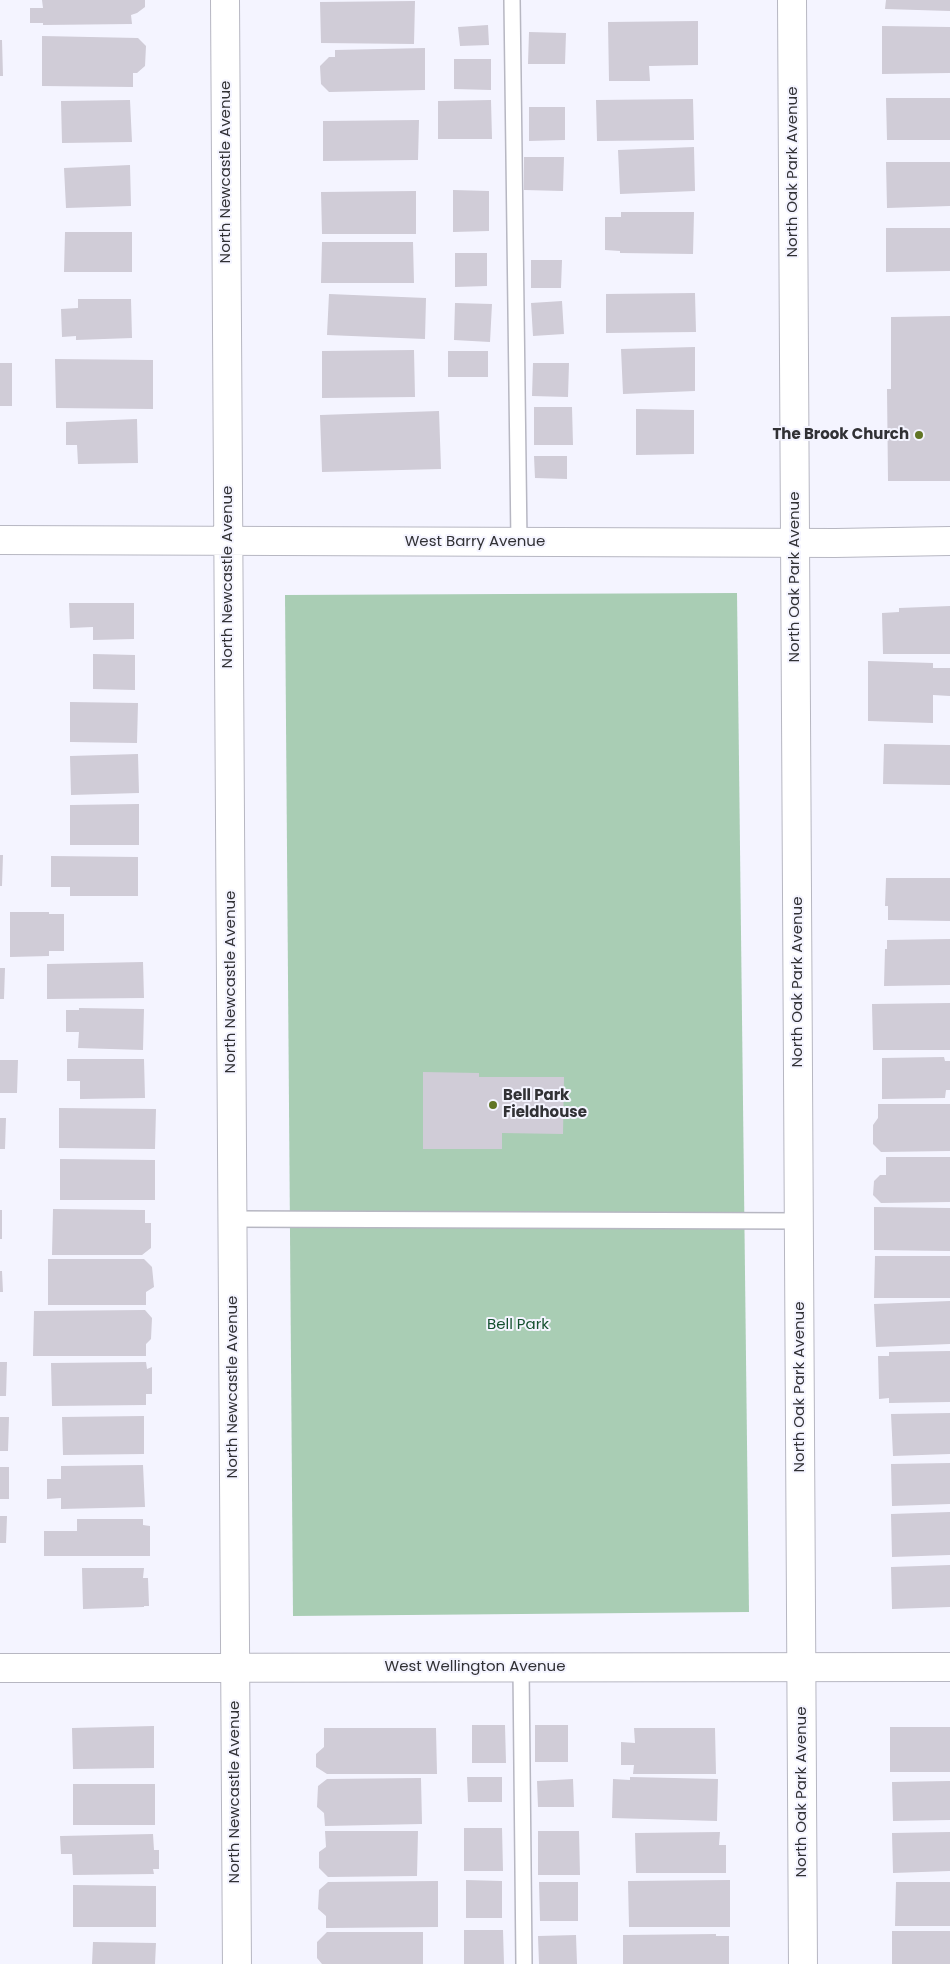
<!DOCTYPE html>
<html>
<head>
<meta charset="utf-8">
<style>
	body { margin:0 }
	canvas { display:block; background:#f4f4ff }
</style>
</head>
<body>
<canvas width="950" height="1964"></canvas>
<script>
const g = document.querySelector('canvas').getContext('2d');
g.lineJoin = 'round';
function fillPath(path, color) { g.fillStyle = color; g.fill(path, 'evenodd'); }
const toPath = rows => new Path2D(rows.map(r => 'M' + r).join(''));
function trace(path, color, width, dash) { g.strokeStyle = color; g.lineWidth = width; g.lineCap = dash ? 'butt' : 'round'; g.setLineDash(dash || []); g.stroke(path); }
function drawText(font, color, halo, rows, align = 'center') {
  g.font = font + ' Poppins,sans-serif'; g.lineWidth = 4; g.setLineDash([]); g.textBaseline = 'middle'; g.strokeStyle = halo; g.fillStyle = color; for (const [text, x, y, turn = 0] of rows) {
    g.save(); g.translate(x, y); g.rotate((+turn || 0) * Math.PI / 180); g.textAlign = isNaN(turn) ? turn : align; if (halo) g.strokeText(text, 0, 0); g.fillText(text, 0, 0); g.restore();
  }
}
fillPath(toPath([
	[737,593,749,1612,293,1616,285,595]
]), '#a9cdb4');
fillPath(toPath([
	[42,0,145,0,145,7,137,13,131,15,132,24,43,25,43,23,30,23,30,8,43,8],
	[886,0,950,0,950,11,885,9],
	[415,1,414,44,321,43,320,2],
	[698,21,698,65,649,66,650,81,609,81,608,22],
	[488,25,489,45,460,46,458,27],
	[882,26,950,27,950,73,882,74],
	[529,32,566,33,565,64,528,64],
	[42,36,138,38,146,46,145,66,137,73,133,73,133,87,42,86],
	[0,40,2,40,3,76,0,76],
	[425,48,425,90,329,92,321,84,320,66,329,57,335,57,335,50],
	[454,59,491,59,491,90,454,89],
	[886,98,950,98,950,140,887,140],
	[693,99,694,140,597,141,596,100],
	[130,100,132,142,62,143,61,101],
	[491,100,492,139,438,139,438,101],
	[529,107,565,107,565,140,529,141],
	[419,120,418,160,323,161,323,121],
	[694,147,695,191,620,194,618,150],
	[524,157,564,157,563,191,524,190],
	[886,162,950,162,950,206,887,208],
	[130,165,131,206,66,208,64,168],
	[453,190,489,191,489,231,453,232],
	[416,191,416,234,322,234,321,192],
	[621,212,694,212,693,254,620,253,620,251,605,250,605,217,621,217],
	[886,228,950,228,950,271,886,272],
	[65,232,132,232,132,272,64,272],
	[322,242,413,242,414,283,321,283],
	[455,253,487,253,487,286,455,287],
	[531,260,562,260,561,288,531,288],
	[695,293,696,332,606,333,606,294],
	[329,294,426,298,425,339,327,335],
	[78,299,131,299,132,338,76,340,76,336,62,337,61,309,78,308],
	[562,301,564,334,533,336,531,303],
	[455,303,492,304,490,342,454,340],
	[950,316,950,481,888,481,887,389,891,389,891,317],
	[695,347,695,391,623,394,621,349],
	[414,350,415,397,322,398,322,351],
	[448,351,488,351,488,377,448,377],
	[55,359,153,360,153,409,56,408],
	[0,363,12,363,12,406,0,406],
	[533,363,569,363,568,397,532,396],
	[534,407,572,407,573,445,534,445],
	[636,409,694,410,694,454,636,455],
	[439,411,441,469,322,472,320,415],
	[137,419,138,463,78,464,77,445,66,445,66,422],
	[534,456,567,456,567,479,535,478],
	[69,603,134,603,134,639,93,640,93,627,70,628],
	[950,606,950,654,883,654,882,613,899,612,899,608],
	[93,654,135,655,135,690,93,689],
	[868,661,933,663,933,668,950,668,950,696,933,695,933,723,868,721],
	[70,702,138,703,137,743,70,742],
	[884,744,950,745,950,785,883,784],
	[138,754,139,793,71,795,70,756],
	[139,804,139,845,70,845,70,805],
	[0,855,3,855,2,886,0,886],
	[51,856,138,857,138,896,70,896,70,887,51,887],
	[886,878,950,878,950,921,888,920,888,906,885,906],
	[10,912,49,912,49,914,64,914,64,951,49,951,49,956,10,957],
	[950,939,950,985,884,986,885,949,887,949,887,940],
	[143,962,144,998,47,999,47,964],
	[0,968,5,968,4,999,0,999],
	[950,1003,950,1050,873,1050,872,1004],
	[79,1008,144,1009,143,1050,78,1048,79,1032,66,1032,66,1010,79,1010],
	[944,1057,945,1061,950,1061,950,1090,946,1090,945,1098,882,1099,882,1058],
	[67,1059,144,1059,145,1098,80,1099,80,1081,67,1081],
	[0,1060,18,1060,17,1093,0,1093],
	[423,1072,479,1073,479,1077,564,1077,563,1134,502,1133,502,1149,423,1149],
	[878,1104,950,1104,950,1151,881,1152,873,1144,873,1125,878,1118],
	[59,1108,156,1109,155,1149,59,1148],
	[0,1118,6,1118,5,1149,0,1149],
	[886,1157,950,1157,950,1202,881,1203,873,1195,874,1181,880,1175,886,1175],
	[60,1159,155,1160,155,1200,60,1200],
	[874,1207,950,1208,950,1251,874,1250],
	[53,1209,145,1210,145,1223,151,1223,151,1248,142,1255,52,1255],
	[0,1210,2,1210,2,1239,0,1239],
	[875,1256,950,1256,950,1298,874,1298],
	[48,1259,144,1259,152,1267,154,1287,146,1292,146,1305,48,1305],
	[0,1271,2,1271,3,1292,0,1292],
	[950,1301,950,1344,876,1347,874,1304],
	[145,1310,152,1318,151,1339,146,1344,146,1356,33,1356,34,1311],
	[950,1351,950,1402,889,1403,889,1398,879,1399,878,1356,889,1356,889,1352],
	[0,1362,7,1362,6,1396,0,1396],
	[146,1362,147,1369,152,1367,152,1394,146,1394,146,1405,52,1406,51,1363],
	[950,1413,950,1454,893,1456,891,1414],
	[144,1416,144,1454,63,1455,62,1417],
	[0,1417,9,1417,8,1451,0,1451],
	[950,1463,950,1504,892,1506,891,1464],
	[143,1465,145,1507,61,1509,61,1498,47,1499,47,1479,61,1479,61,1466],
	[0,1467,9,1467,9,1499,0,1499],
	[950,1512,950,1555,892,1557,891,1514],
	[0,1516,7,1516,6,1543,0,1543],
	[77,1519,143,1519,143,1525,150,1526,150,1556,44,1556,44,1531,77,1531],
	[950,1565,950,1607,892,1609,891,1567],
	[82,1568,144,1568,143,1578,148,1578,149,1606,144,1606,144,1607,83,1609],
	[472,1725,505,1725,506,1763,472,1763],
	[535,1725,568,1725,568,1762,535,1762],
	[154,1726,154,1768,73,1769,72,1728],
	[890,1727,950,1727,950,1772,890,1772],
	[324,1728,436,1728,437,1774,327,1774,316,1767,316,1754,324,1747],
	[634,1728,715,1728,716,1774,633,1774,634,1765,621,1765,621,1742,635,1743],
	[467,1777,502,1777,502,1802,468,1802],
	[630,1777,718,1779,717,1821,612,1818,613,1779,630,1780],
	[421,1778,422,1824,325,1826,324,1813,317,1807,318,1786,327,1779],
	[573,1779,574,1807,538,1807,537,1781],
	[950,1781,950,1820,893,1821,892,1782],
	[73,1784,155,1784,155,1825,73,1825],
	[464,1828,502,1828,503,1871,464,1871],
	[325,1831,418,1831,417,1876,328,1877,319,1868,319,1852,326,1847],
	[538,1831,579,1831,580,1875,538,1875],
	[720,1832,719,1845,726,1845,726,1873,636,1873,635,1833],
	[950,1832,950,1871,893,1873,892,1833],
	[153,1834,154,1850,159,1850,159,1869,153,1869,154,1874,73,1875,72,1854,61,1854,60,1836],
	[466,1880,502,1881,502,1918,466,1918],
	[730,1880,730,1927,629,1927,628,1881],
	[438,1881,438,1927,326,1928,326,1916,318,1909,319,1890,328,1882],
	[539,1882,578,1882,578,1921,540,1921],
	[896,1882,950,1882,950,1926,895,1926],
	[73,1885,156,1886,156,1927,73,1927],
	[464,1930,503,1930,504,1964,464,1964],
	[892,1931,950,1931,950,1964,892,1964],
	[327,1932,423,1932,423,1964,322,1964,317,1958,317,1942],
	[716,1934,716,1936,729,1936,729,1964,623,1964,623,1935],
	[576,1935,577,1964,539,1964,538,1936],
	[93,1942,156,1943,155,1964,92,1964]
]), '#d0ccd7');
const service = toPath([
	[512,0,519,542],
	[232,1219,799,1221],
	[521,1667,524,1964]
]);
const minor = toPath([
	[225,0,237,1964],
	[0,540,835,543,950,541],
	[0,1668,950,1667]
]);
const tertiary = toPath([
	[792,0,803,1964]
]);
trace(service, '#b7b7c2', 18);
trace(minor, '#b7b7c2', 30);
trace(tertiary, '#b7b7c2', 30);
trace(service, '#fff', 15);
trace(minor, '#fff', 28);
trace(tertiary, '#fff', 28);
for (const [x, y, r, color] of [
	[919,435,5,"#617525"],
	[493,1105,5,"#617525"]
]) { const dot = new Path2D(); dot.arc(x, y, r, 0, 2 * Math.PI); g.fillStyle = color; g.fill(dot); trace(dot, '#f4f4ff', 2); }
drawText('15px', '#313135', '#f4f4ff', [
	["North Newcastle Avenue",226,172,-90],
	["North Oak Park Avenue",793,172,-90],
	["West Barry Avenue",475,542],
	["North Newcastle Avenue",228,577,-90],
	["North Oak Park Avenue",795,577,-90],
	["North Newcastle Avenue",231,982,-90],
	["North Oak Park Avenue",798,982,-90],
	["North Newcastle Avenue",233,1387,-90],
	["North Oak Park Avenue",800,1387,-90],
	["West Wellington Avenue",475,1667],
	["North Newcastle Avenue",235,1792,-90],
	["North Oak Park Avenue",802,1792,-90]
]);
drawText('bold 15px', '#313135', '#f4f4ff', [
	["The Brook Church",909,435],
	["Bell Park",503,1096,"left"],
	["Fieldhouse",503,1113,"left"]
], 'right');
drawText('15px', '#155130', '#f4f4ff', [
	["Bell Park",518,1325]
]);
</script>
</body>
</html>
